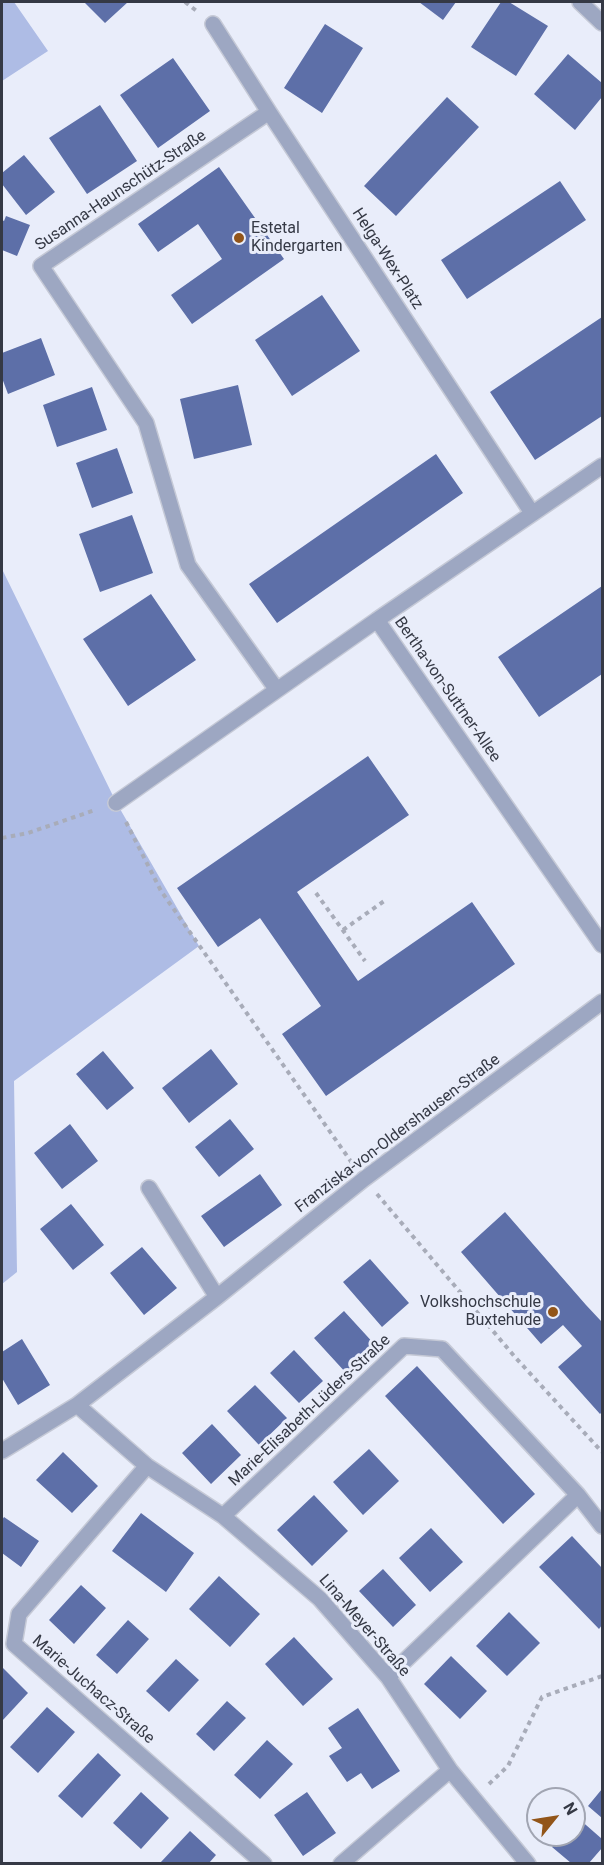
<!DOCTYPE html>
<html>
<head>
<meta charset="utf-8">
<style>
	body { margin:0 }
	#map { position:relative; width:604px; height:1865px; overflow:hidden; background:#e9edfa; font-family:Roboto,sans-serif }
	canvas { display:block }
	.frame { position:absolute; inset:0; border:3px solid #353945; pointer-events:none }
	.north { position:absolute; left:526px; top:1787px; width:60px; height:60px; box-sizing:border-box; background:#e9edfa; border:2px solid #a1a5b2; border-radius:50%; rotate:60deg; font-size:16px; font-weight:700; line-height:24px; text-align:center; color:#353945 }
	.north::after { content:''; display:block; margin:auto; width:21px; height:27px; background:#925519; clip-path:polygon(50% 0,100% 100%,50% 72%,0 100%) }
</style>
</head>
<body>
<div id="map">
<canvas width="604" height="1865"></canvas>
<div class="frame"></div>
<div class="north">N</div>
</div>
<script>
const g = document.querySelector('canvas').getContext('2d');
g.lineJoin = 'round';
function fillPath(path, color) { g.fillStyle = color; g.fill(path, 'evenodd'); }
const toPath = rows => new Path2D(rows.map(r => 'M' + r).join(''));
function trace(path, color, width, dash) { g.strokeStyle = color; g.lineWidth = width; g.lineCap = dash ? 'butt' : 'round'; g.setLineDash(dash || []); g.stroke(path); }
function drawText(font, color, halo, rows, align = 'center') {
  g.font = font + ' Roboto,sans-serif'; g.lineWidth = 6; g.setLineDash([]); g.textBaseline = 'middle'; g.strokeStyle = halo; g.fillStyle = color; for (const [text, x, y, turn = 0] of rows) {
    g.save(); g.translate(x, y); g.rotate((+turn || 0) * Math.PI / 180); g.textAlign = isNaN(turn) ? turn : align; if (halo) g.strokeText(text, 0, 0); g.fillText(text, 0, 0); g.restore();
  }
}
fillPath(toPath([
	[2,2,14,2,48,51,2,81],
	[2,569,116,802,199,946,14,1081,17,1272,2,1284]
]), '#aebce5');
fillPath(toPath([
	[84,2,128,2,105,23],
	[419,2,456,2,443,20],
	[501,2,509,2,548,26,516,76,471,47],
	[325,24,363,48,322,113,284,88],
	[568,54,602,83,602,97,575,130,534,94],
	[173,58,210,111,158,148,120,95],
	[447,97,479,127,396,216,364,186],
	[100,105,137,161,87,194,49,138],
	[24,155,55,192,26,215,2,184,2,173],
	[219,167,284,259,192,324,171,295,222,259,198,224,158,252,138,224],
	[560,181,586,220,467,299,441,260],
	[6,216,30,225,17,256,2,250,2,220,4,221],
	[322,295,360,351,292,396,255,340],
	[602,317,602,416,535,460,490,392],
	[41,338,55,375,8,394,2,378,2,353],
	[238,385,252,445,194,459,180,399],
	[92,387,107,430,57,447,43,405],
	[117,448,133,493,92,508,76,463],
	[436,454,463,493,277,623,249,584],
	[132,515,153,573,100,592,79,534],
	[602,586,602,674,539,717,498,657],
	[151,594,196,660,128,706,83,639],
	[368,756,409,815,297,892,358,981,472,902,515,964,326,1096,282,1034,321,1006,260,918,218,947,177,888],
	[211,1049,238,1084,189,1123,162,1088],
	[103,1051,134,1088,107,1110,76,1074],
	[230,1119,254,1149,219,1177,195,1147],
	[70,1124,98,1161,62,1189,34,1153],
	[260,1174,282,1205,224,1247,201,1216],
	[71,1204,104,1245,73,1270,40,1229],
	[505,1212,586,1305,601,1321,602,1319,602,1412,600,1414,558,1367,582,1346,563,1325,541,1344,461,1252],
	[142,1247,177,1288,144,1315,110,1273],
	[370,1259,409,1303,382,1327,343,1282],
	[344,1311,377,1347,347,1374,314,1338],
	[22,1339,50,1385,18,1405,2,1378,2,1352],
	[294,1350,323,1381,299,1403,270,1373],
	[417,1366,535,1494,503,1524,385,1396],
	[255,1385,287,1418,259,1445,227,1411],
	[212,1424,241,1455,211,1484,182,1453],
	[369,1449,399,1481,363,1515,333,1482],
	[63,1452,98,1486,72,1513,36,1480],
	[314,1495,348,1531,312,1566,277,1530],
	[141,1513,194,1553,166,1592,112,1551],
	[4,1517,39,1541,21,1567,2,1553,2,1520],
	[431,1528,463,1562,430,1592,399,1558],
	[572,1536,602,1568,602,1625,599,1629,539,1567],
	[383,1569,416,1605,393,1627,359,1591],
	[219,1576,260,1614,230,1647,189,1609],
	[81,1585,106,1608,74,1644,49,1620],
	[509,1612,540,1643,507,1676,476,1646],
	[128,1620,149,1639,117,1674,96,1655],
	[294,1637,333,1679,303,1706,265,1664],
	[451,1656,487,1691,460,1719,424,1684],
	[176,1659,199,1680,169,1712,146,1691],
	[2,1667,28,1693,2,1721],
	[227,1701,246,1718,214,1751,196,1734],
	[47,1707,75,1732,38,1773,10,1747],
	[358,1708,400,1771,372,1789,361,1773,347,1782,329,1756,342,1748,328,1728],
	[267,1740,293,1764,260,1799,234,1775],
	[98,1753,121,1775,82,1818,58,1796],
	[602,1789,602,1818,588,1806],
	[141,1792,169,1818,141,1849,113,1823],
	[307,1792,336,1833,303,1856,274,1815],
	[578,1818,602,1839,602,1848,589,1863,571,1863,552,1847,563,1835,574,1835,574,1822],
	[190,1831,216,1855,209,1863,160,1863]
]), '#5d6fa8');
const minor = toPath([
	[580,2,602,23],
	[213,24,269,112,532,513],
	[269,112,41,266,146,423,188,565,277,690,377,620],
	[602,466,377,620,602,945],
	[116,803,277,690],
	[149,1188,217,1297],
	[77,1405,147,1466,223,1516,320,1599,388,1677,450,1770,528,1864],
	[2,1451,77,1405,217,1297,364,1179,602,1002],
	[147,1466,19,1614,14,1644,264,1864],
	[578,1495,602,1526],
	[223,1516,404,1346,442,1349,578,1495,388,1677],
	[341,1864,450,1770]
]);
trace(minor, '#c5c9d6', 18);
trace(toPath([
	[185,2,198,12],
	[126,822,161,891,352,1163],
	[2,838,28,833,95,810],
	[316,893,365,961],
	[343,930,387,899],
	[377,1194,515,1357,602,1452],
	[489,1784,508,1766,542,1697,602,1676]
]), '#a8acb9', 4, [4.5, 4.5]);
trace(minor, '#9da7c2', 15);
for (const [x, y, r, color] of [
	[239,238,6,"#925519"],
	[553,1312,6,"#925519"]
]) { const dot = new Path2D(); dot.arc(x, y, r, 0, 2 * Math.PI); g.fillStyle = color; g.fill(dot); trace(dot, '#e9edfa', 2); }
drawText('16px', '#353945', '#e9edfa', [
	["Susanna-Haunschütz-Straße",121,191,-34],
	["Helga-Wex-Platz",387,259,57],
	["Bertha-von-Suttner-Allee",447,690,55],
	["Franziska-von-Oldershausen-Straße",398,1134,-37],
	["Marie-Elisabeth-Lüders-Straße",310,1411,-43],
	["Lina-Meyer-Straße",364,1626,49],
	["Marie-Juchacz-Straße",93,1690,41]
]);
drawText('16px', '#353945', '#e9edfa', [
	["Estetal",251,229],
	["Kindergarten",251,247],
	["Volkshochschule",541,1303,"right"],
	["Buxtehude",541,1321,"right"]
], 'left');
</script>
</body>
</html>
